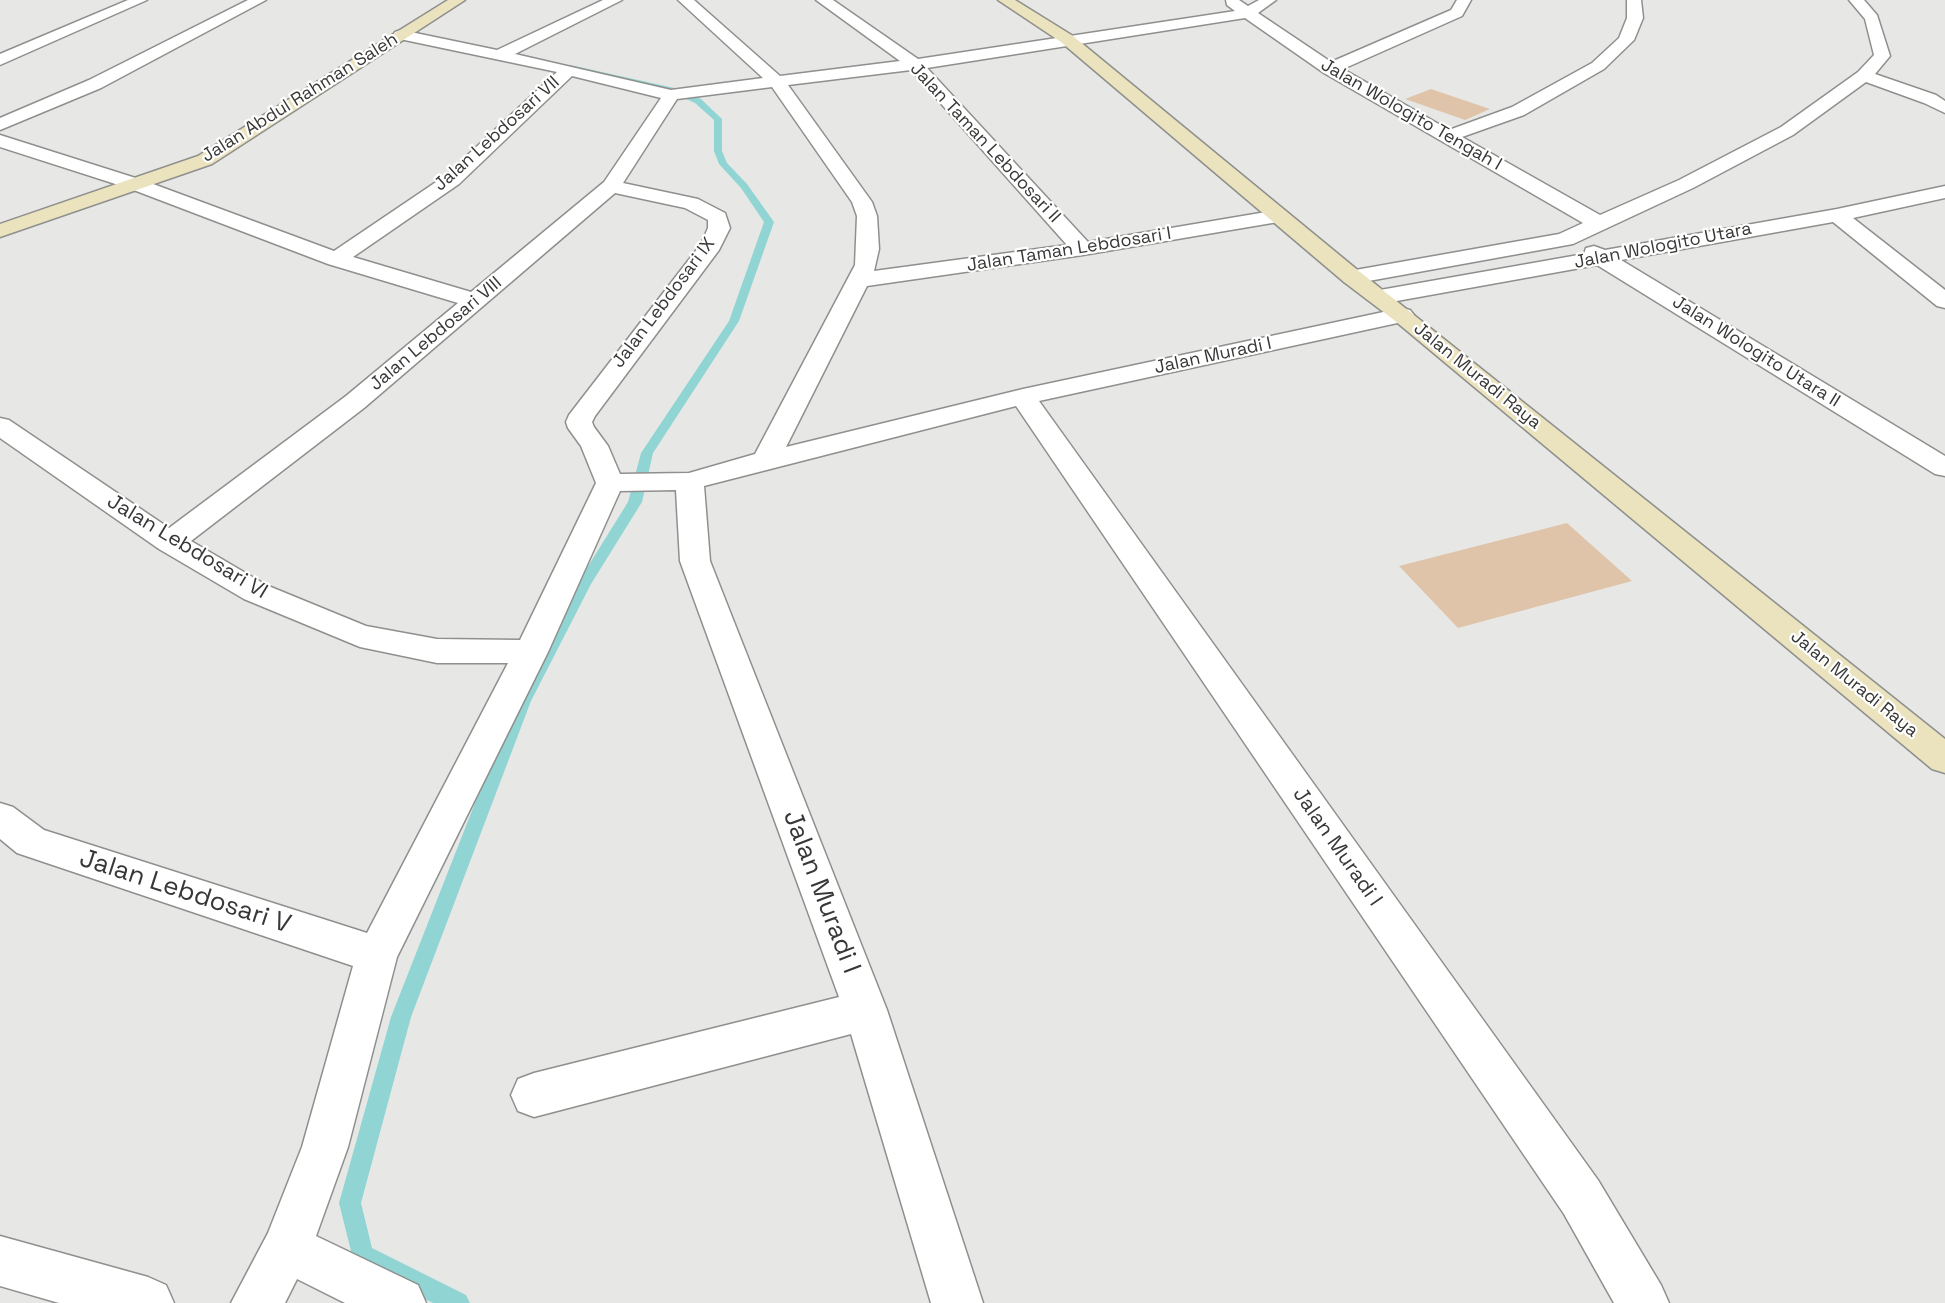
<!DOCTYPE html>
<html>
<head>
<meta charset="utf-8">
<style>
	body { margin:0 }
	canvas { display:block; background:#e7e8e5 }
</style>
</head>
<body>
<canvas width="1945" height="1303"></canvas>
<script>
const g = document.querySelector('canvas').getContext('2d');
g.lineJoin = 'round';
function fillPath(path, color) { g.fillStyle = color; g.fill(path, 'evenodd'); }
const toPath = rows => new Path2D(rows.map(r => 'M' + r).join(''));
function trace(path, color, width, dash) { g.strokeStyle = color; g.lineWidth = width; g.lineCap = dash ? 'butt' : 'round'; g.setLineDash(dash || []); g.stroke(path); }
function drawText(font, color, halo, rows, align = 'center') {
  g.font = font + ' "Space Grotesk",sans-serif'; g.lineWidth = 4.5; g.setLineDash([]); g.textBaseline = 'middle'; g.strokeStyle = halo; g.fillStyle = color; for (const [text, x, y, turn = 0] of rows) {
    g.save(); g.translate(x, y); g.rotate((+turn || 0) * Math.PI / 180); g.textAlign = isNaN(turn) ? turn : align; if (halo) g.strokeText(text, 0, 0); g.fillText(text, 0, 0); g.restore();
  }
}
fillPath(toPath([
	[1431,89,1490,109,1465,120,1405,99],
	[1567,523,1632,581,1458,628,1399,566]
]), '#dfc4aa');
fillPath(toPath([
	[570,65,679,89,701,99,722,119,722,151,727,163,747,184,774,222,739,321,653,453,642,502,591,584,531,701,411,1017,361,1203,372,1248,466,1295,470,1303,433,1303,354,1263,339,1203,391,1017,515,701,577,584,628,502,641,453,729,321,764,222,741,188,719,164,714,151,714,120,695,103,673,93,567,69,570,65]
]), '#90d5d3');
const street = toPath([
	[128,0,147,0,0,65,0,54,128,0],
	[248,0,266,0,101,88,0,130,0,118,89,80,248,0],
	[603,0,622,0,515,54,671,90,763,78,678,0,694,0,780,76,900,61,816,0,833,0,918,59,1235,11,1227,5,1226,0,1239,0,1248,6,1259,0,1276,0,1258,13,1331,62,1451,10,1457,0,1471,0,1462,16,1343,69,1449,130,1512,107,1592,63,1619,38,1627,18,1627,0,1641,0,1643,18,1634,40,1604,69,1524,115,1462,137,1600,215,1679,180,1781,127,1858,72,1874,55,1865,19,1849,0,1864,0,1877,15,1890,56,1875,74,1936,95,1945,101,1945,113,1924,103,1866,82,1793,135,1693,188,1573,244,1352,284,1344,282,1341,277,1344,272,1559,234,1583,223,1324,73,1245,18,927,68,1088,242,1278,210,1285,212,1288,216,1285,220,1278,222,1083,255,867,286,786,447,1023,389,1402,308,1410,310,1414,315,1410,320,1402,322,1039,401,1598,1180,1661,1285,1669,1303,1614,1303,1564,1214,1016,406,704,486,710,561,887,1010,983,1303,931,1303,851,1034,534,1117,518,1111,511,1095,518,1079,534,1073,839,997,680,561,676,490,620,491,548,652,397,957,348,1147,316,1236,418,1285,426,1303,345,1303,297,1279,285,1303,231,1303,268,1233,302,1147,353,966,17,853,0,839,0,803,13,807,44,830,367,933,508,663,437,663,360,647,244,599,159,549,0,438,0,418,9,420,169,528,346,396,458,303,328,264,131,189,0,147,0,135,145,181,334,251,445,176,557,72,395,38,393,35,395,32,401,30,497,50,603,0],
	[911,70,1067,245,874,271,879,249,877,216,872,202,788,85,911,70],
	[572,76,661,98,604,182,471,292,353,257,459,184,572,76],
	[772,87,852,202,857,216,855,265,755,454,689,473,620,474,608,446,594,427,592,422,595,416,719,250,730,228,725,213,698,199,623,183,677,99,772,87],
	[615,193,685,208,708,220,708,228,701,244,569,415,566,422,568,428,581,446,596,483,520,640,437,639,366,626,266,585,191,541,364,408,615,193],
	[1945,186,1945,198,1853,218,1945,290,1945,308,1937,306,1833,222,1621,260,1945,456,1945,476,1935,474,1597,265,1380,304,1372,302,1368,297,1372,292,1380,290,1584,254,1586,248,1594,246,1605,250,1837,209,1945,186],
	[0,1236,148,1277,166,1285,174,1303,59,1303,0,1286,0,1236]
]);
const secondary = toPath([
	[448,0,465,0,212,164,0,237,0,224,198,156,448,0],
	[998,0,1015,0,1073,36,1360,272,1945,739,1945,773,1932,769,1394,320,1344,282,1061,42,998,0]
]);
trace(street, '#8f908e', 3);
trace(secondary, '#8f908e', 3);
fillPath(street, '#fff');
fillPath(secondary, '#ebe3be');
drawText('18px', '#373736', '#fff', [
	["Jalan Abdul Rahman Saleh",300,98,-32],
	["Jalan Wologito Tengah I",1411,115,30],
	["Jalan Lebdosari VII",497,134,-42],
	["Jalan Taman Lebdosari II",985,143,47],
	["Jalan Wologito Utara",1663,246,-11],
	["Jalan Taman Lebdosari I",1069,250,-9],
	["Jalan Lebdosari IX",664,303,-53],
	["Jalan Lebdosari VIII",436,334,-40],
	["Jalan Wologito Utara II",1756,352,32],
	["Jalan Muradi I",1213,356,-12],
	["Jalan Muradi Raya",1477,376,39],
	["Jalan Muradi Raya",1854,684,39]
]);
drawText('21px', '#373736', '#fff', [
	["Jalan Lebdosari VI",187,547,31],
	["Jalan Muradi I",1337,847,55]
]);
drawText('26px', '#373736', '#fff', [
	["Jalan Lebdosari V",185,892,18],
	["Jalan Muradi I",821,892,69]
]);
</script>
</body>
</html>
